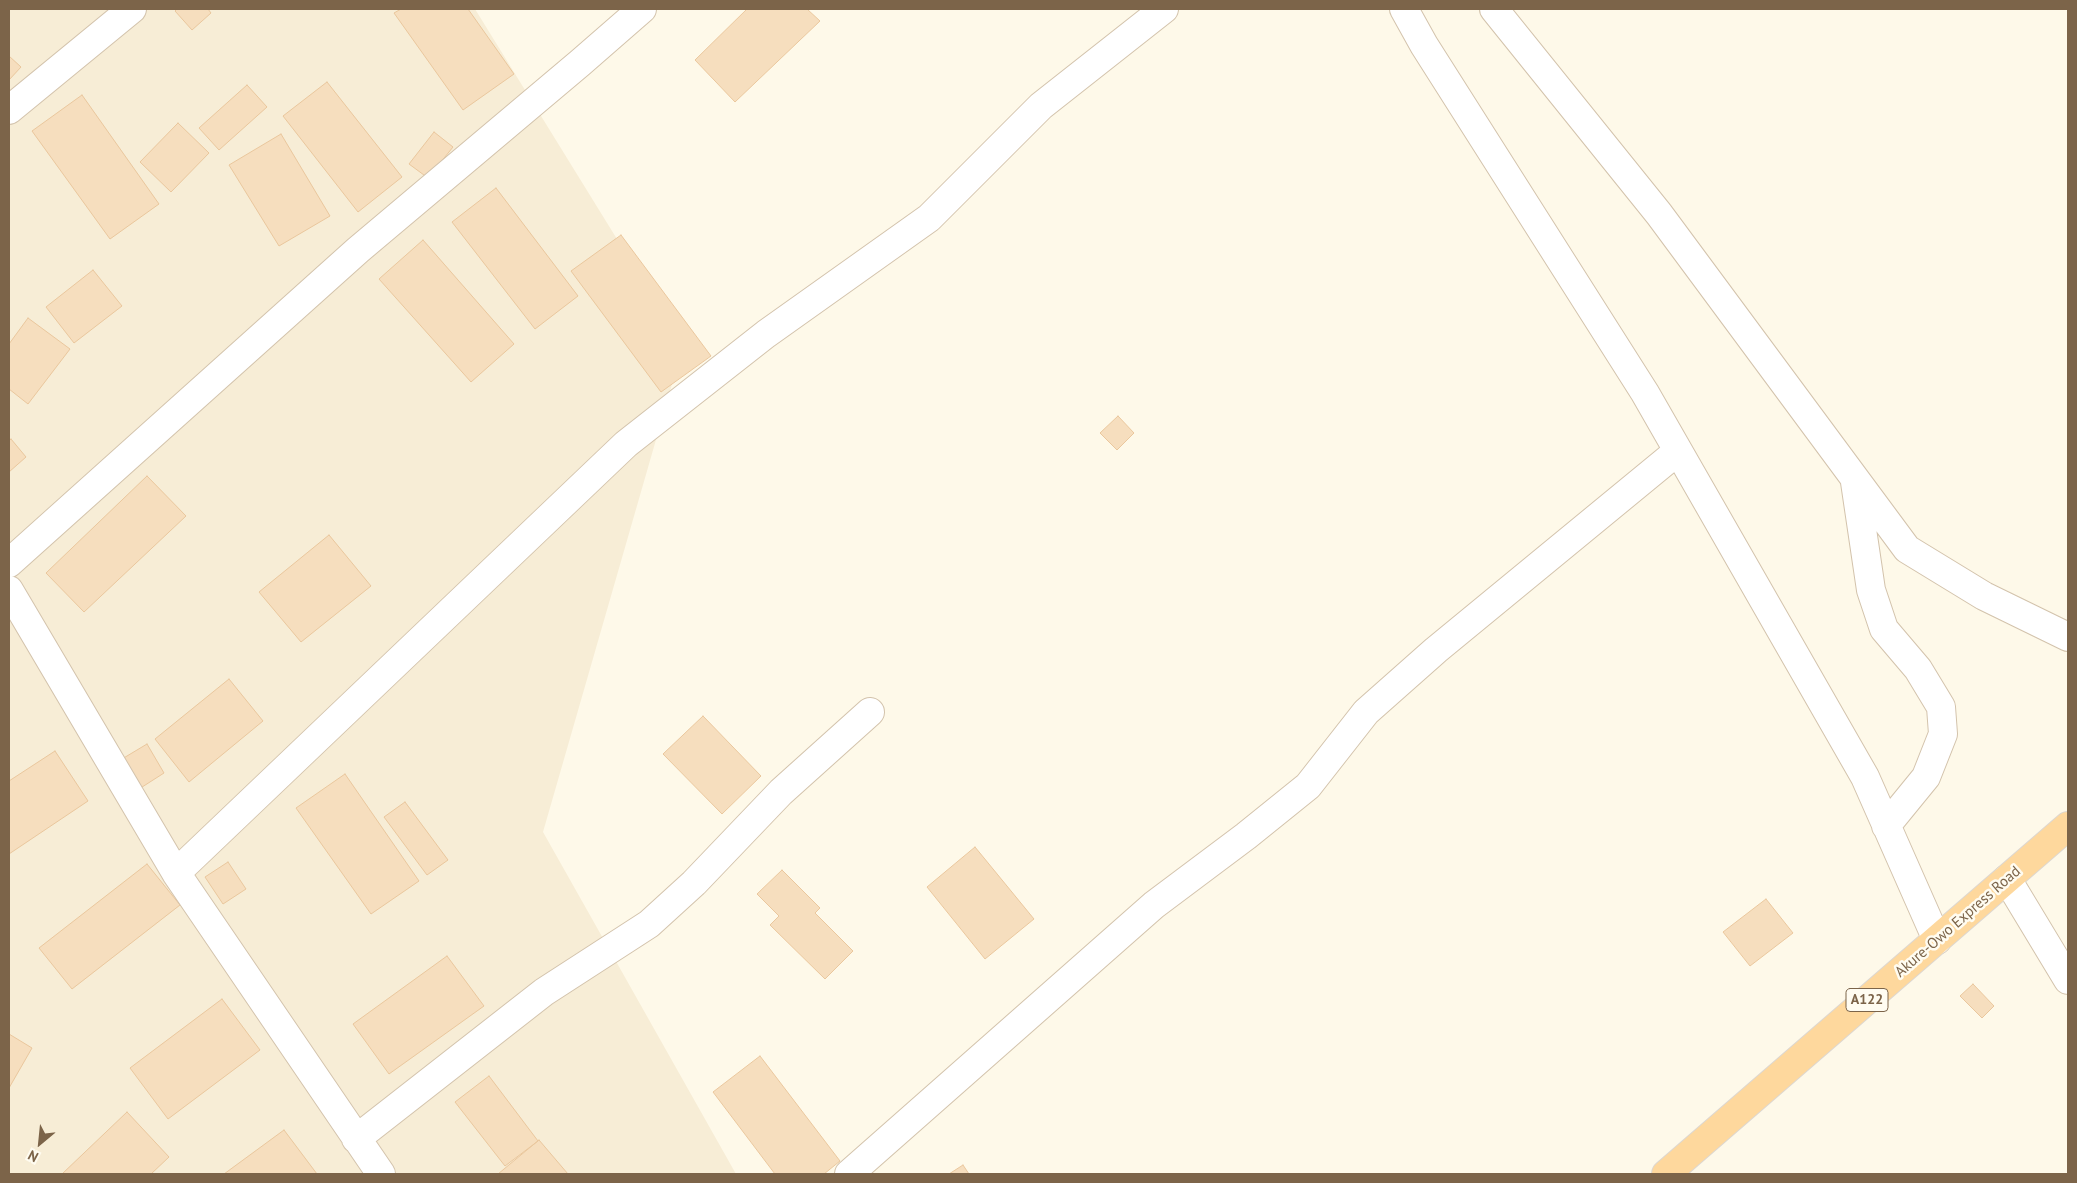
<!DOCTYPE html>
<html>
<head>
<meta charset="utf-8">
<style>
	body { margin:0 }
	#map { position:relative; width:2077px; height:1183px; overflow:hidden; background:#fef9e9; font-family:"PT Sans",sans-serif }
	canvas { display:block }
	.frame { position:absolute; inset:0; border:10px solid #7c6449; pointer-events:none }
	.north { position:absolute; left:15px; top:1118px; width:50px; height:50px; -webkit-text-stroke:4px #fffcf1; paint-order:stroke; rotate:208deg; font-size:14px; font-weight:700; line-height:20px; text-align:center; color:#7c6449 }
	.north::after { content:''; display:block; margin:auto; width:18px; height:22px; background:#7c6449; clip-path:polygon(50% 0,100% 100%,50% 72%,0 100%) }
</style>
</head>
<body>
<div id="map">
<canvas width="2077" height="1183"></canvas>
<div class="frame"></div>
<div class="north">N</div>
</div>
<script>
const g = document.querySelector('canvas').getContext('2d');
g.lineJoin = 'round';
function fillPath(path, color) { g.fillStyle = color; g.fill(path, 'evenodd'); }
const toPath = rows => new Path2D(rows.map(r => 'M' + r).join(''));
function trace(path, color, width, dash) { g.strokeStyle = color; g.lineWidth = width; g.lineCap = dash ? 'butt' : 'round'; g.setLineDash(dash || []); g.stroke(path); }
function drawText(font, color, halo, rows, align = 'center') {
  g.font = font + ' "PT Sans",sans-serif'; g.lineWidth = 5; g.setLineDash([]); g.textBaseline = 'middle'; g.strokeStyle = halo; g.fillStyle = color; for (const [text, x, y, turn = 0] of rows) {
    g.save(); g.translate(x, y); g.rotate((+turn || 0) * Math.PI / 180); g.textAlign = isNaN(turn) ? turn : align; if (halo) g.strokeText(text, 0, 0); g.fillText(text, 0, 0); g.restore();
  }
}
fillPath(toPath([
	[9,9,475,9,683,346,543,832,736,1174,9,1174]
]), '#f7edd6');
const building = toPath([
	[177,9,208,9,211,13,192,30,175,11,177,9],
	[401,9,468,9,514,74,463,110,394,13,401,9],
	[747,9,807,9,820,21,735,102,695,60,747,9],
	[9,56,21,67,9,80,9,56],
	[327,82,402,177,358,212,283,116,327,82],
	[247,85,267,107,219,150,199,128,247,85],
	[82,95,159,204,110,239,32,131,82,95],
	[178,123,209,153,171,192,140,162,178,123],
	[434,132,453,147,428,178,409,164,434,132],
	[281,134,330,216,279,246,229,165,281,134],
	[496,188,578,296,535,329,452,222,496,188],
	[621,235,711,356,661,392,571,271,621,235],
	[423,240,514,344,471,382,379,279,423,240],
	[93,270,122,306,74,343,46,307,93,270],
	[28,318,70,349,28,404,9,389,9,344,28,318],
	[1118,416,1134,433,1117,450,1100,433,1118,416],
	[11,439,26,457,9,472,9,441,11,439],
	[147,476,186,516,84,612,46,573,147,476],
	[329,535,371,586,301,642,259,592,329,535],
	[229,679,263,721,189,782,155,739,229,679],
	[703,716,761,776,722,814,663,754,703,716],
	[147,744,164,773,139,789,122,759,147,744],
	[55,751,88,801,9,854,9,781,55,751],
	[345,774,419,881,371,914,296,808,345,774],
	[405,802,448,860,427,875,384,817,405,802],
	[975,847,1034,919,985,959,927,887,975,847],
	[228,862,246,889,223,904,205,877,228,862],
	[147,864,180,905,72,989,39,948,147,864],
	[782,870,820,908,815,913,853,951,825,979,770,925,779,916,757,894,782,870],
	[1766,899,1793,933,1750,966,1723,932,1766,899],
	[447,956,484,1006,389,1074,353,1024,447,956],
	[1973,984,1994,1006,1982,1018,1960,996,1973,984],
	[222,999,260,1050,168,1119,130,1068,222,999],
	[9,1034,32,1048,9,1088,9,1034],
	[760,1056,840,1161,824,1174,775,1174,713,1092,760,1056],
	[489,1076,538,1141,505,1166,455,1102,489,1076],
	[127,1112,169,1157,151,1174,62,1174,127,1112],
	[284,1130,317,1174,224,1174,284,1130],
	[539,1140,568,1174,498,1174,539,1140],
	[963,1165,969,1174,949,1174,963,1165]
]);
fillPath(building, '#f6debe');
trace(building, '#eac79d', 1);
const minor = toPath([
	[1404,9,1424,45,1645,393,1865,777,1937,940],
	[1494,9,1659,214,1907,549,1984,596,2068,637],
	[9,110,132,9],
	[1855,482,1871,590,1884,629,1918,669,1941,707,1943,734,1926,777,1886,826],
	[9,563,358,250,580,63,642,9],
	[9,590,176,873,381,1174],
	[176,873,626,444,766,334,929,218,1041,106,1164,9],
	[2007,879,2068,980],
	[356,1139,544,992,649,924,694,883,781,792,870,712],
	[849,1174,1154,905,1246,836,1308,786,1366,712,1436,650,1678,451]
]);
const trunk = toPath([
	[1666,1174,2068,826]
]);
trace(minor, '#d3c3ac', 30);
trace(trunk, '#ddd7d0', 30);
trace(minor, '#fff', 28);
trace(trunk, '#fed89d', 28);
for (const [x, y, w] of [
	[1867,1000,42]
]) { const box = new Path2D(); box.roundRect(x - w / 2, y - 11.5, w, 23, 4); g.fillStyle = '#fffcf1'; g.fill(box); trace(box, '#7c6449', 1); }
drawText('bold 14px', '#7c6449', null, [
	["A122",1867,1000]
]);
drawText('15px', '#7c6449', '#fffcf1', [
	["Akure-Owo Express Road",1958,922,-41]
]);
</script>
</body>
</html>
